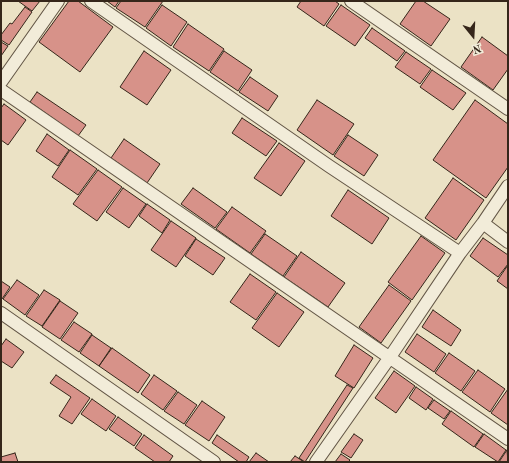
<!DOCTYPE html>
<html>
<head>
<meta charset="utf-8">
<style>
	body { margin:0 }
	#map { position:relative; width:509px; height:463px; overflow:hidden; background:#ebe2c5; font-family:"Old Standard TT",serif }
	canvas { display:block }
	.frame { position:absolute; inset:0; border:2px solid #35261a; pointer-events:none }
	.north { position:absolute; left:453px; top:16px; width:40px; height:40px; -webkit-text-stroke:3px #f2ecd9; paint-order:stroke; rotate:162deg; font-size:11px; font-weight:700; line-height:16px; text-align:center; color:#35261a }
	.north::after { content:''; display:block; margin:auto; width:14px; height:18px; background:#35261a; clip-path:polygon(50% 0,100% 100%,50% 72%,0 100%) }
</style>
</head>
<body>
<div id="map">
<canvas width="509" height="463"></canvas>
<div class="frame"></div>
<div class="north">N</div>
</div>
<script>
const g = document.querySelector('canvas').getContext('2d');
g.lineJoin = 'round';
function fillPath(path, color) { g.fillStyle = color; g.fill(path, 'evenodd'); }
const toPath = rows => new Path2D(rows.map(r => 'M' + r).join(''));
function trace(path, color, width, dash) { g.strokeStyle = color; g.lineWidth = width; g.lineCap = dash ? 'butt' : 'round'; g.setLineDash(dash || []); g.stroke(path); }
const building = toPath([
	[18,1,40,1,32,11,18,1],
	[69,1,78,1,113,27,80,72,39,42,69,1],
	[107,1,119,1,115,7,107,1],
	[121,1,163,1,145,27,116,8,121,1],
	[301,1,335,1,339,4,324,26,297,7,301,1],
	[416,1,423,1,450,19,431,46,400,24,416,1],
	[162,5,187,22,171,46,146,28,162,5],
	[341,5,370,25,355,46,326,26,341,5],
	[25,7,32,12,9,45,1,40,1,35,10,23,12,24,25,7],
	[188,24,224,49,209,71,173,47,188,24],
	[372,28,405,51,397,61,365,38,372,28],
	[482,37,508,56,508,69,493,90,461,67,482,37],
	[1,42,8,46,1,56,1,42],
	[144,51,171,70,147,105,120,87,144,51],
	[224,51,252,70,238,91,210,72,224,51],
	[406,52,431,69,420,84,395,67,406,52],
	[432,70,466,93,453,110,420,87,432,70],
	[250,77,278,96,268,111,239,92,250,77],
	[37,92,86,125,78,136,30,102,37,92],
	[317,100,354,124,333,155,297,130,317,100],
	[475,100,508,124,508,167,486,198,433,160,475,100],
	[4,104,26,120,8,145,1,140,1,108,4,104],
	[242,118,277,141,266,156,232,133,242,118],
	[47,134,69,150,58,166,36,151,47,134],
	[348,135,378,155,364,176,334,156,348,135],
	[124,139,160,164,147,183,111,158,124,139],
	[279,143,305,161,281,196,254,178,279,143],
	[70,150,97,169,78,195,52,177,70,150],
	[98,170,122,187,97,221,73,204,98,170],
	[453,178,484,200,456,240,425,218,453,178],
	[123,188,146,204,129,228,106,212,123,188],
	[193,188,227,212,215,228,181,204,193,188],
	[348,190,389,218,372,244,331,216,348,190],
	[147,204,170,220,162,233,139,216,147,204],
	[232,207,266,231,250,253,216,229,232,207],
	[171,221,196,238,176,267,151,250,171,221],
	[265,234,297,256,283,276,251,254,265,234],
	[421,236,445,253,412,300,388,282,421,236],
	[483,238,508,255,508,264,498,277,470,256,483,238],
	[196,239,225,258,213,275,185,256,196,239],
	[301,252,345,283,328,307,284,277,301,252],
	[508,265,508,289,497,281,508,265],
	[250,274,276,292,256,320,230,302,250,274],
	[17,280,39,295,25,315,3,299,17,280],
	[1,281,10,287,2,299,1,298,1,281],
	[389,285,411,301,381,343,359,327,389,285],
	[44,290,60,300,42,326,26,316,44,290],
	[277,293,304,312,279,347,252,328,277,293],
	[60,301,78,313,60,339,42,327,60,301],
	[433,310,461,330,451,346,422,327,433,310],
	[74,322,92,334,79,352,61,340,74,322],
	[417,334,446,354,434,372,405,352,417,334],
	[92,335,111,348,99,366,80,353,92,335],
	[6,339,24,352,12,368,1,361,1,346,6,339],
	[354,345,373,358,354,388,335,376,354,345],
	[112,348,150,375,138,393,99,366,112,348],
	[449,353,475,371,461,391,435,373,449,353],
	[478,370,505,389,490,412,462,392,478,370],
	[394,371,415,386,396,413,375,398,394,371],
	[56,375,90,398,72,424,59,416,71,397,50,383,56,375],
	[154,375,177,391,163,410,141,394,154,375],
	[347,385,353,388,305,462,299,458,347,385],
	[416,387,433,399,426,410,409,398,416,387],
	[508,389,508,425,491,413,508,389],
	[178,392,197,405,184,424,164,411,178,392],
	[92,399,116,416,106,431,81,414,92,399],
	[434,400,450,411,444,419,428,408,434,400],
	[202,401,225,417,209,441,185,425,202,401],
	[451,411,483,434,474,447,442,424,451,411],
	[118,417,142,434,134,446,109,429,118,417],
	[354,434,363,440,351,458,341,452,354,434],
	[484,434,506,450,498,462,475,447,484,434],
	[144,435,173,456,169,462,155,462,135,448,144,435],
	[217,435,249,457,246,462,239,462,212,443,217,435],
	[507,450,508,462,499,462,507,450],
	[15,453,18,462,1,462,1,457,15,453],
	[256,453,269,462,249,462,256,453],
	[341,454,350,460,348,462,335,462,341,454],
	[295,456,304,462,290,462,295,456]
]);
fillPath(building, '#d79289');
trace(building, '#35261a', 1);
const street = toPath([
	[91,1,329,166,460,253],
	[351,1,508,109],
	[1,82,58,1],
	[1,90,508,439],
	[483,223,508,242],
	[1,313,214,462],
	[316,462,390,357,460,253,483,223,508,186]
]);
trace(street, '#625545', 14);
trace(street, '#f2ecd9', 12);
</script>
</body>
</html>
